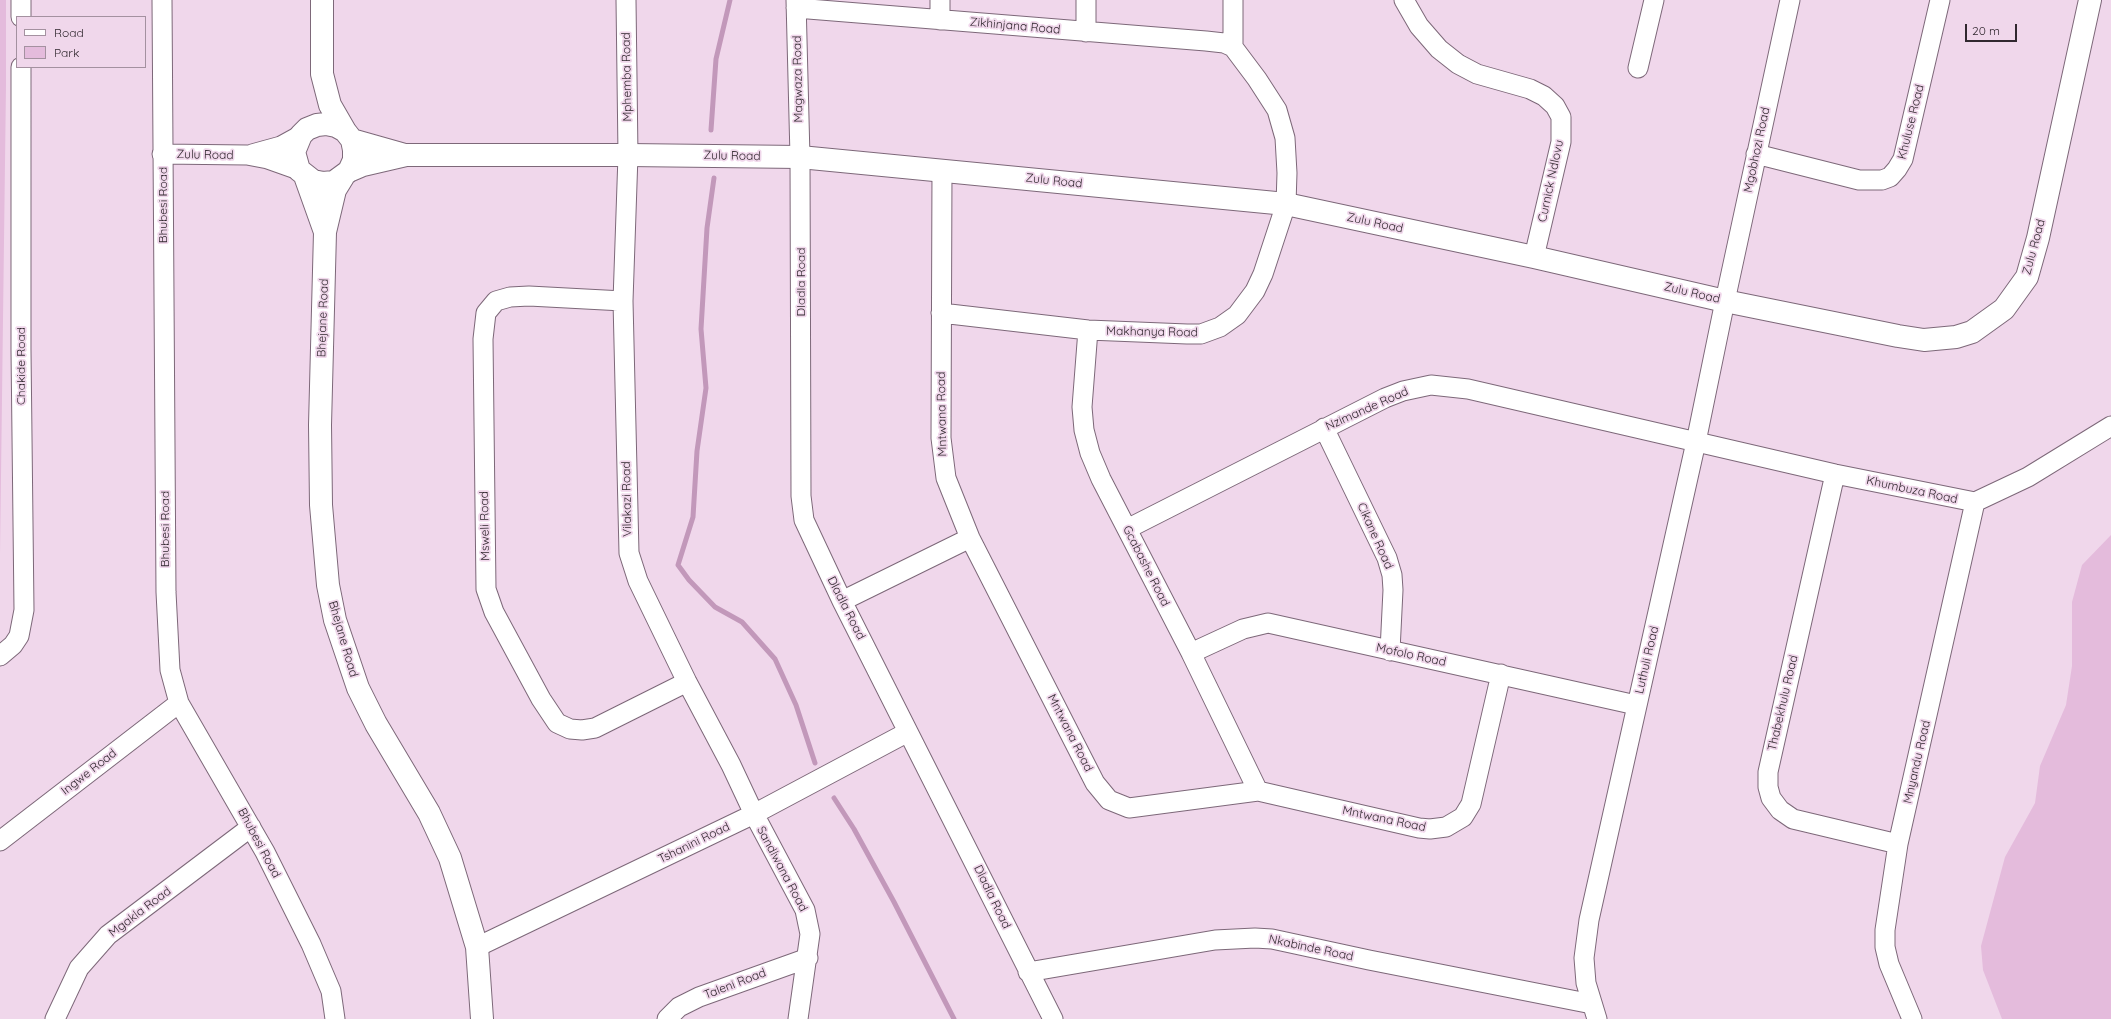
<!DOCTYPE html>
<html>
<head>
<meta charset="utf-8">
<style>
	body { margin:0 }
	#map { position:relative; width:2111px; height:1019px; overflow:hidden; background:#f0d7eb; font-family:Quicksand,sans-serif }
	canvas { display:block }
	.legend { position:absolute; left:16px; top:16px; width:130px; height:52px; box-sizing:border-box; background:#f0d7eb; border:1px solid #a491a0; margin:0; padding:5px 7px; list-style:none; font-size:12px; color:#31282f }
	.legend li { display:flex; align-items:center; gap:8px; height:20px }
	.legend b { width:20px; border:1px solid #a491a0 }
	.scale { position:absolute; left:1965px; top:24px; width:52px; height:18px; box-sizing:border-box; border:2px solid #31282f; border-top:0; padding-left:5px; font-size:12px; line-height:14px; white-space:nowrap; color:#31282f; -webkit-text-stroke:3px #f0d7eb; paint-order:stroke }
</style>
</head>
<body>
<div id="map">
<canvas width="2111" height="1019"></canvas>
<ul class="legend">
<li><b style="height:5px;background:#fff"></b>Road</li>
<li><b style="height:11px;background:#e4bbdc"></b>Park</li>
</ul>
<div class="scale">20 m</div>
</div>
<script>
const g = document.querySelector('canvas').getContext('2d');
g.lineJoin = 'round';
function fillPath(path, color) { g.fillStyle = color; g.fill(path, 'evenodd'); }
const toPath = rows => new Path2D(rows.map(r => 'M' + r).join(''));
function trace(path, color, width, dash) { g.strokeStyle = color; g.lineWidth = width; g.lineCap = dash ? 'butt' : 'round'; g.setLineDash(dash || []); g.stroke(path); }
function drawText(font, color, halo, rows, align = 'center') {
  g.font = font + ' Quicksand,sans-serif'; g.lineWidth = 3.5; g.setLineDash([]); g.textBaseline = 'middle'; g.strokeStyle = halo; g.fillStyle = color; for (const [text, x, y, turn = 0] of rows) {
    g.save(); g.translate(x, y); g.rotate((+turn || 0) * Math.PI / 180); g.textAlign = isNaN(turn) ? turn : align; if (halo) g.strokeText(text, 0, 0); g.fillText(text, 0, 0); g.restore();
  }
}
fillPath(toPath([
	[0,0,6,0,6,85,0,554],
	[2111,535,2111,1019,2002,1019,1983,970,1981,946,2005,857,2035,803,2040,766,2066,705,2072,666,2072,602,2082,565]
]), '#e4bbdc');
trace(toPath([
	[711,130,716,59,730,0],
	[714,178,707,228,701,329,706,388,697,451,693,517,678,565,689,580,715,607,742,622,775,659,796,705,815,763],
	[834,798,854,829,894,902,954,1019]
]), '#c298ba', 5);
const minor = toPath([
	[21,0,21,17],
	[162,0,166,592,170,670,179,703,265,852,311,944,331,991,335,1019],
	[626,0,628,155,623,301,629,553,638,581,687,682,731,765,754,814,805,910,810,934,798,1019],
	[796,0,800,157,801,496,804,520,842,601,1053,1019],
	[940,0,940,20],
	[1086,0,1086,32],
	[1404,0,1419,26,1439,49,1458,64,1477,74,1530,89,1544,96,1555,106,1561,117,1561,142,1534,257],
	[796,8,1206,41,1224,43,1233,47],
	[1638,68,1654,0],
	[162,154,247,155,268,159,299,170],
	[252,154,281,146,301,135],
	[1756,154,1859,180,1882,180,1890,177,1897,169,1903,159,1940,0],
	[942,170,941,438,946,478,970,538,1095,783,1109,800,1129,808,1258,791,1419,828,1430,829,1446,827,1463,817,1471,804,1501,674],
	[623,301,529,296,510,297,496,301,486,313,483,339,486,589,494,612,541,699,557,723,570,729,582,730,595,728,687,682],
	[941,313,1088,330,1187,334,1201,334,1220,327,1237,315,1255,291,1263,274,1286,204,1287,173,1285,138,1277,110,1257,79,1233,47,1233,0],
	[1088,330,1082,407,1084,430,1090,453,1101,479,1191,653,1258,791],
	[1324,428,1387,558,1392,575,1393,590,1390,651],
	[1835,474,1768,772,1768,787,1771,798,1780,810,1793,819,1898,844],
	[1127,529,1385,398,1403,391,1431,385,1468,389,1835,474,1975,502,2028,477,2111,426],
	[842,601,970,538],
	[1191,653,1243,629,1268,623,1636,705],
	[0,656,13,645,19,636,24,610,21,350,21,67],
	[0,841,179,703],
	[477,947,754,814,908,732],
	[1028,972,1215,940,1255,938,1272,939,1369,960,1592,1004],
	[55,1019,79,968,108,935,251,827],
	[667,1019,679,1007,699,997,808,958],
	[1597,1019,1586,983,1584,958,1589,920,1696,442,1725,301,1790,0],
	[1912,1019,1889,964,1885,947,1885,930,1898,844,1975,502]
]);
const tertiary = toPath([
	[322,0,322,74,330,105,345,131],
	[352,140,405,155],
	[349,171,354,160,354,150,352,140,345,131,336,126,326,124,317,125,307,129,301,135,294,152,299,170,313,181,323,183,334,182,349,171,363,165,406,155,628,155,800,157,1286,204,1534,257,1725,301,1898,336,1924,340,1956,337,1972,332,2004,309,2027,277,2038,238,2090,0],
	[305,176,325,232],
	[343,177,335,190,325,232,320,425,321,505,328,585,335,620,358,688,376,724,429,813,450,858,477,947,482,1019]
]);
trace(minor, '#7d6879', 21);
trace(tertiary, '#7d6879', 24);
trace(minor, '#fff', 19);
trace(tertiary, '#fff', 22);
drawText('12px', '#31282f', '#f0d7eb', [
	["Zikhinjana Road",1015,26,5],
	["Mphemba Road",627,77,-91],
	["Magwaza Road",798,79,-91],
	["Khuluse Road",1911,122,-76],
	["Mgobhozi Road",1757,150,-78],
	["Zulu Road",205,155,1],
	["Zulu Road",732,156,1],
	["Zulu Road",1054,181,6],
	["Curnick Ndlovu",1551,181,-78],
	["Bhubesi Road",163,205,-90],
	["Zulu Road",1375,223,12],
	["Zulu Road",2034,247,-75],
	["Dladla Road",801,282,-90],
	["Zulu Road",1692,293,13],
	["Bhejane Road",323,318,-88],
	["Makhanya Road",1152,332,1],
	["Chakide Road",21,366,-90],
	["Nzimande Road",1367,409,-24],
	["Mntwana Road",942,414,-91],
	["Khumbuza Road",1912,490,12],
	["Vilakazi Road",627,499,-91],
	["Msweli Road",485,526,-91],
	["Bhubesi Road",165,529,-90],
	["Cikane Road",1375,536,66],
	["Gcabashe Road",1146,566,63],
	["Dladla Road",846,608,63],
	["Bhejane Road",343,639,74],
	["Mofolo Road",1411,655,12],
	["Luthuli Road",1647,660,-77],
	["Thabekhulu Road",1783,703,-77],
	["Mntwana Road",1070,733,63],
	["Mnyandu Road",1917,762,-77],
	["Ingwe Road",89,772,-38],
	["Mntwana Road",1384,819,12],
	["Bhubesi Road",259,843,62],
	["Tshanini Road",694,843,-26],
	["Sandlwana Road",782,869,62],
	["Dladla Road",992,897,64],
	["Mgakla Road",140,912,-37],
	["Nkabinde Road",1311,948,12],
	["Taleni Road",735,984,-21]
]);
</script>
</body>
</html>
